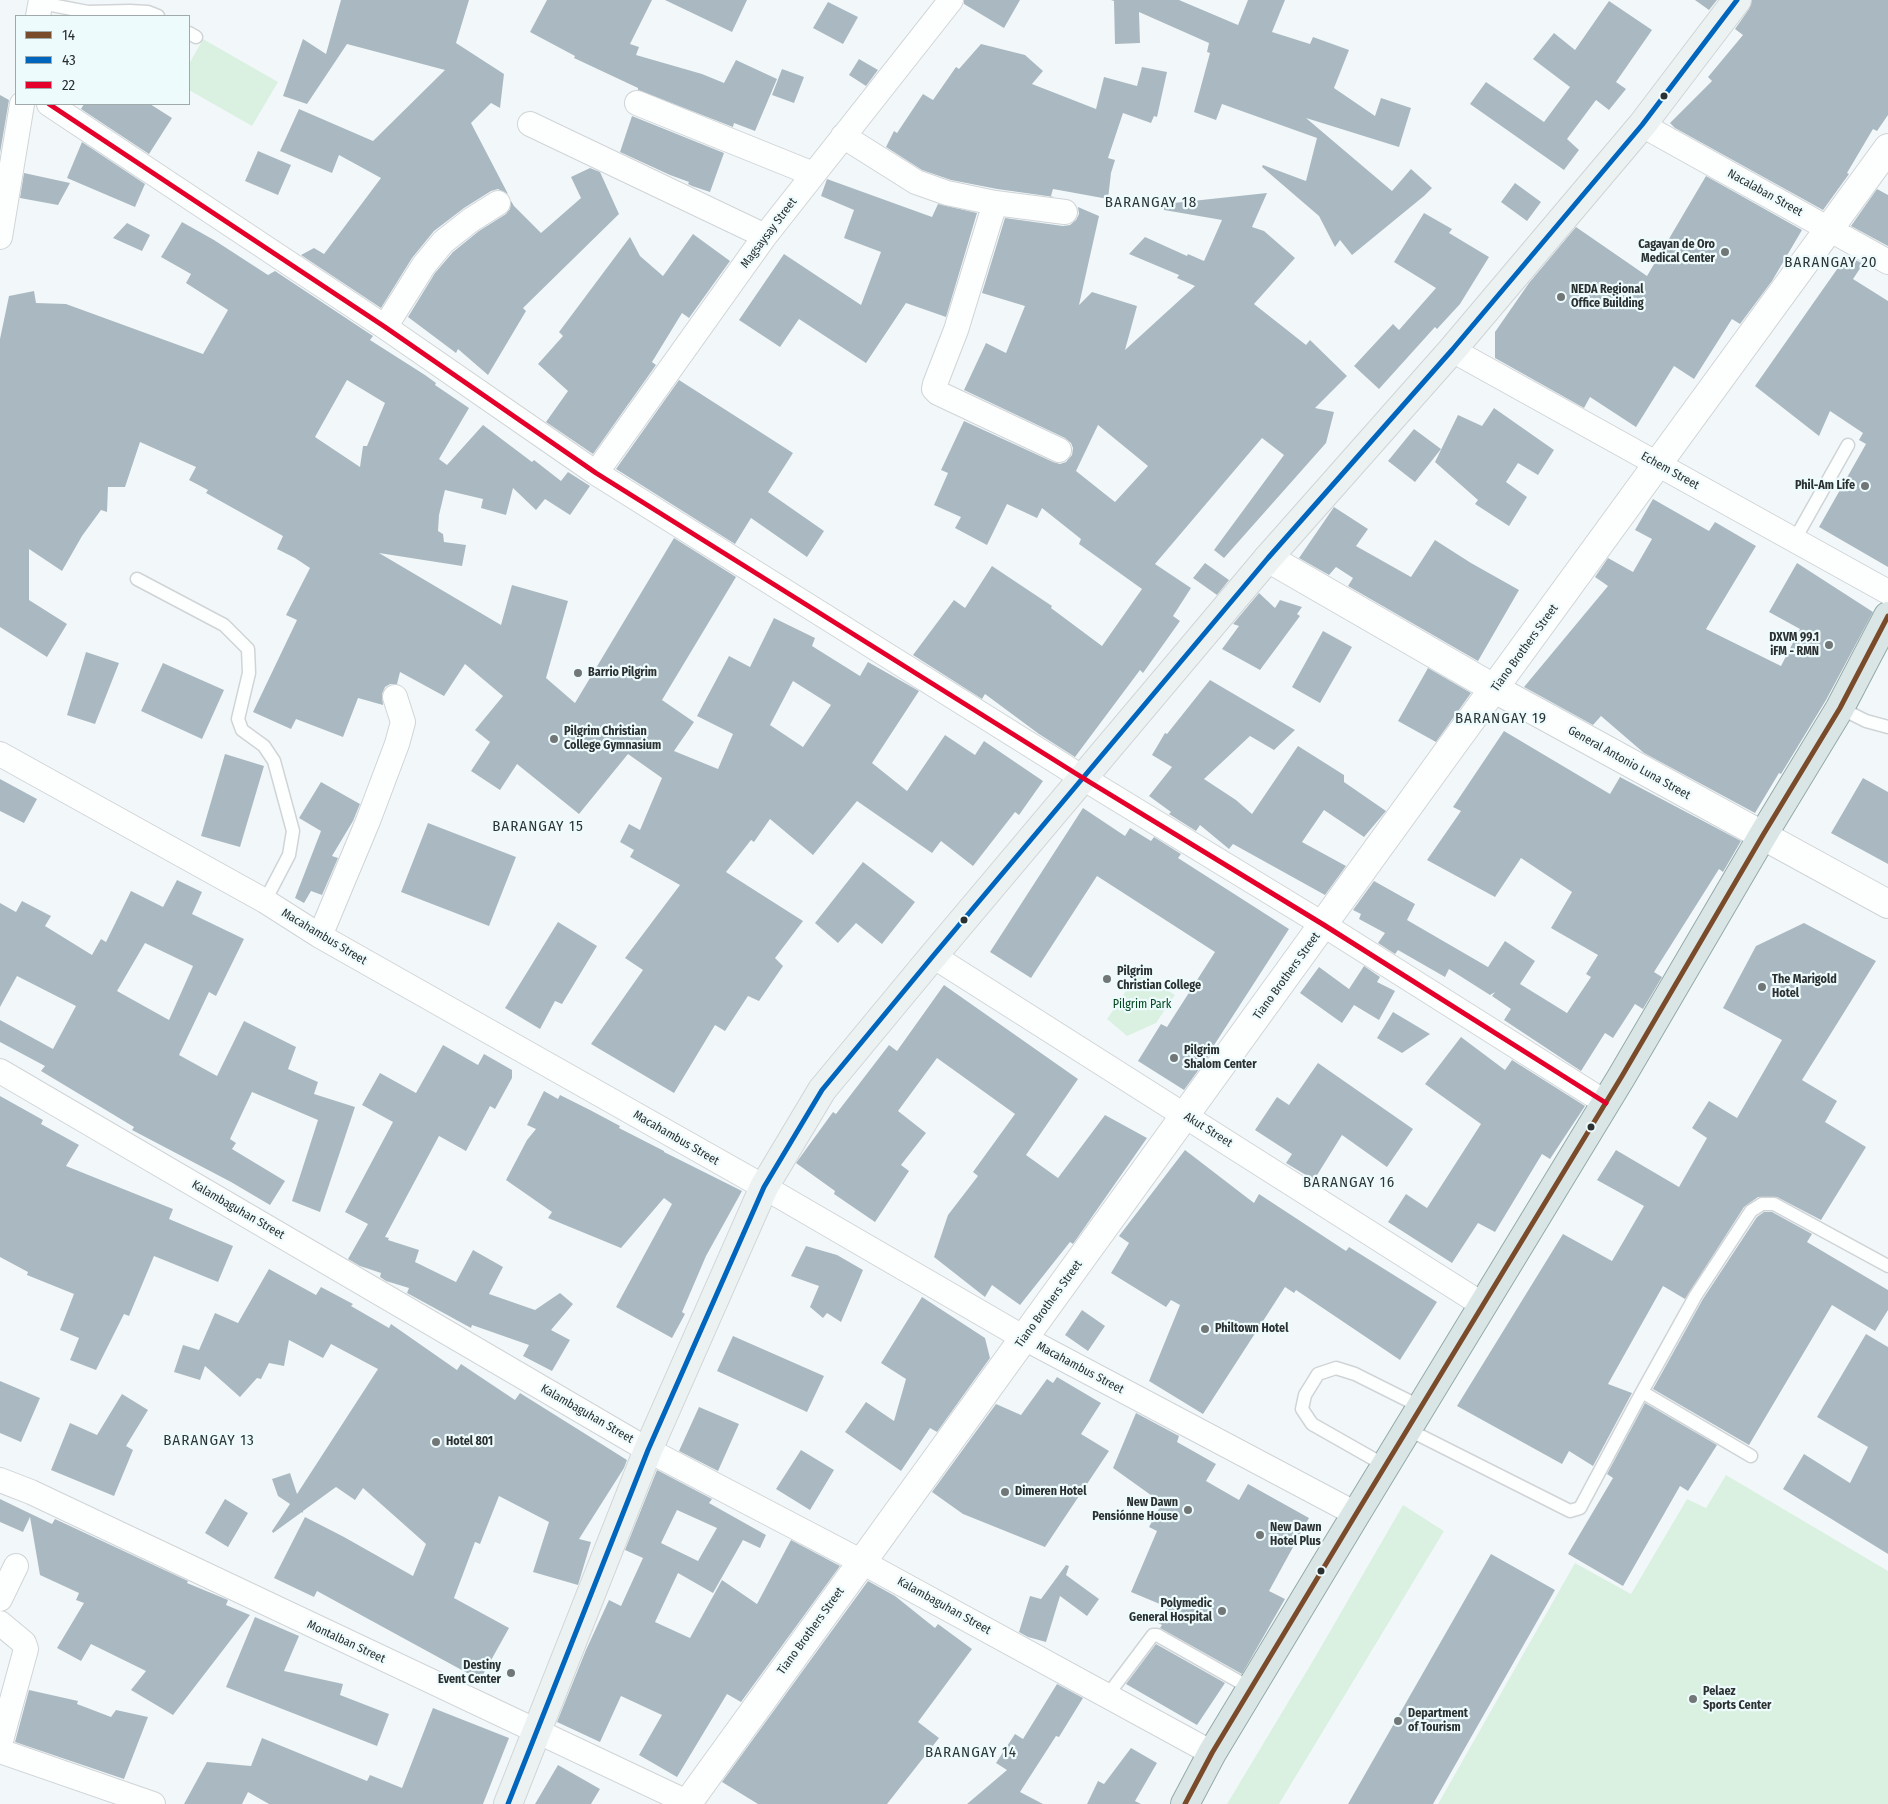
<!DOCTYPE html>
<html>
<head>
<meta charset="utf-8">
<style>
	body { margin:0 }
	#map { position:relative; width:1888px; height:1804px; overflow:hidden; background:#f2f8fa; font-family:"Fira Sans Condensed",sans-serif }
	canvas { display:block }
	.legend { position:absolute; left:15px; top:15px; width:175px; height:90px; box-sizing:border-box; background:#eefbfd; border:1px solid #a0aaab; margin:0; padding:6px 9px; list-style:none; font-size:15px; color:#2b3031 }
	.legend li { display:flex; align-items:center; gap:10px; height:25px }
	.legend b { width:25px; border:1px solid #a0aaab }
</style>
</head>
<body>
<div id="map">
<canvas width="1888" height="1804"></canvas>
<ul class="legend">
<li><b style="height:6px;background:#7a4b2a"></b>14</li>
<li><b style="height:6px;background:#0065bd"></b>43</li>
<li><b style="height:6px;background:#e4002b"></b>22</li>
</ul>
</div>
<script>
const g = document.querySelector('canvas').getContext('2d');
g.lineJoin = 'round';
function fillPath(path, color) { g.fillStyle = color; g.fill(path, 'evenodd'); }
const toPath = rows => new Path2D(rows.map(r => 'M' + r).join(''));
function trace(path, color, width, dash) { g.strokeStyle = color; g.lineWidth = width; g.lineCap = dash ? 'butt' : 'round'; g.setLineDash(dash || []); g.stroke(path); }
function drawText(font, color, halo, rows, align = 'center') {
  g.font = font + ' "Fira Sans Condensed",sans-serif'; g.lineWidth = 4.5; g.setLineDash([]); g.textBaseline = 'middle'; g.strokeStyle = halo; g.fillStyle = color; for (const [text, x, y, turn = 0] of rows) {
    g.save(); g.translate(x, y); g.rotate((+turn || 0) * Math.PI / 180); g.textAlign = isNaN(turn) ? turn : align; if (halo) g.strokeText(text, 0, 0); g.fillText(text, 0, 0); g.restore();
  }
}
fillPath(toPath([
	[203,39,278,82,252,126,189,90,189,64],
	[1139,972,1175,995,1156,1023,1127,1036,1107,1019],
	[1726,1475,1888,1571,1888,1804,1438,1804,1575,1563,1631,1594,1687,1499,1706,1508],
	[1403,1505,1444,1531,1279,1804,1227,1804,1314,1659]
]), '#daf1e2');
fillPath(toPath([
	[341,0,469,0,456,43,504,74,500,108,491,103,471,123,508,194,498,189,491,191,464,208,434,231,412,258,381,308,301,255,314,248,324,254,381,178,339,155,332,173,280,151,299,109,373,141,445,70,347,44,307,104,283,96,303,39,326,54],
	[547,0,652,0,630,44,639,47,636,55,702,74,724,83,736,60,777,79,755,131,734,123,733,127,638,90,638,88,574,58,575,56,530,32],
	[665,0,747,0,732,32],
	[964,0,1020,0,1004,28,964,4],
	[1111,0,1179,0,1238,25,1248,0,1285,0,1272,32,1310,44,1313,37,1349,50,1334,88,1375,116,1381,98,1411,108,1399,147,1306,118,1392,191,1411,169,1432,188,1424,196,1352,255,1340,240,1335,247,1319,216,1262,167,1263,165,1306,181,1317,138,1222,104,1216,120,1194,112,1210,53,1207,52,1209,43,1139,12,1140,43,1115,44,1114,1],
	[1695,0,1717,0,1709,10],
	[1752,0,1888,0,1888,115,1877,131,1873,129,1847,173,1849,174,1823,210,1675,128,1670,123,1712,81,1708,77,1743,35,1735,29,1749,9],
	[1609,1,1652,30,1616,82,1626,89,1609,110,1596,100,1567,139,1579,150,1564,170,1470,104,1486,82,1544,122,1570,87,1533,59,1554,33,1575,50],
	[828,2,858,17,843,44,813,28],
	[981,44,1025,55,1043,71,1032,84,1096,109,1104,77,1137,86,1142,67,1167,72,1157,117,1154,116,1151,123,1123,113,1108,158,1115,160,1111,173,1108,199,1053,189,1051,196,1054,197,997,189,951,180,922,170,886,147,894,131,897,133,923,94,933,100,956,67,959,69],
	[859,59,878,70,866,86,849,75],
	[782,69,804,77,794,103,772,95],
	[0,95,9,100,0,153],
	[84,104,150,104,172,118,149,154,81,109],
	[632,116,724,153,710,192,692,186,688,184,689,182,670,175,620,152],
	[82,142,145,184,135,207,67,178],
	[258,151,291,165,278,195,245,181],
	[590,168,600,172,619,214,523,308,526,311,488,375,458,349,456,353,408,317,435,273,453,252,479,231,506,214,510,209,511,201,514,206,541,233,581,198,571,177],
	[24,173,70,183,58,205,20,198],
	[1706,176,1802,230,1772,281,1740,324,1732,319,1694,379,1674,366,1636,427,1590,397,1584,408,1495,358,1495,332,1529,283,1576,227,1647,276],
	[827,179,932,217,938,204,977,213,946,317,906,303,866,363,799,319,780,347,739,320,784,254,861,305,881,252,844,238,854,210,821,196],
	[1515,183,1541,202,1527,221,1501,202],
	[1877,189,1888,195,1888,246,1851,226],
	[1267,193,1252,227,1264,231,1295,258,1254,304,1306,345,1310,340,1347,376,1315,408,1334,412,1326,443,1224,558,1214,550,1284,455,1262,438,1155,564,1191,588,1173,616,1180,621,1143,673,1140,670,1075,757,1039,734,985,694,982,699,913,655,954,600,965,608,992,566,1052,606,1051,608,1102,646,1142,589,1079,544,1081,539,1042,508,1037,518,1007,504,987,545,955,528,961,517,934,505,948,473,941,470,964,421,1053,462,1060,464,1066,462,1072,455,1073,448,1071,443,1065,438,964,390,986,343,1006,353,1025,306,982,293,1005,218,1063,226,1070,225,1076,220,1079,214,1078,207,1099,216,1079,305,1092,292,1137,306,1125,350,1195,286,1177,278,1179,275,1129,254,1145,237,1187,256,1188,254,1204,261,1222,220,1164,210,1164,204],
	[1098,425,1148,466,1115,502,1076,471],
	[1424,213,1452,229,1449,233,1489,257,1460,304,1437,329,1435,327,1379,389,1354,366,1393,324,1399,330,1436,288,1394,262],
	[182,222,214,240,268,275,275,271,373,336,370,340,425,375,436,383,435,385,469,408,439,459,447,465,483,425,532,462,534,460,561,481,568,472,590,486,570,515,545,499,536,510,513,488,506,515,481,508,483,499,445,490,439,515,438,531,443,534,444,542,466,545,462,566,379,553,501,625,512,585,568,601,546,678,575,703,674,538,736,577,662,700,694,722,674,751,718,769,733,734,697,716,729,656,750,667,774,618,815,638,812,646,860,676,868,662,919,691,872,763,907,791,945,735,975,755,984,741,1043,781,1019,815,1015,812,973,866,941,841,932,853,857,801,813,855,770,819,754,842,751,840,726,872,803,921,775,958,783,966,759,1001,748,996,725,1031,715,1025,674,1093,591,1044,643,970,625,958,680,885,630,857,634,850,620,842,629,824,640,830,662,778,628,754,579,814,517,764,500,790,471,771,490,742,475,730,503,696,465,664,444,696,400,672,397,684,390,684,385,687,382,694,383,705,358,698,343,737,296,719,291,729,253,712,297,620,286,615,310,568,295,558,277,549,283,536,206,493,208,490,189,480,196,467,140,442,125,487,108,487,107,512,101,510,82,536,62,571,29,549,29,600,67,624,47,657,0,627,0,339,9,296,34,291,36,303,66,304,203,354,228,310,186,283,191,274,161,257],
	[347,380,385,403,367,446,363,446,360,467,315,437],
	[793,681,831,705,803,747,770,725],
	[127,223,150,235,142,251,113,238],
	[693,234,730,261,689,318,682,313,652,362,656,365,593,454,546,422,568,391,538,364,563,336,559,332,630,237,640,256,663,276],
	[1847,255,1863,264,1853,279,1888,301,1888,567,1819,527,1866,444,1859,440,1863,433,1830,411,1819,436,1755,386],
	[679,380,793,453,768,492,824,531,807,557,751,518,735,544,616,469],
	[1494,408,1554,450,1538,475,1518,463,1506,482,1527,497,1509,526,1475,504,1478,500,1435,462,1458,415,1482,426],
	[1414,429,1441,449,1415,482,1388,461],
	[1653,499,1709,531,1715,522,1756,546,1706,629,1781,666,1800,629,1769,612,1797,563,1873,612,1826,700,1781,774,1779,773,1755,813,1644,753,1601,716,1593,725,1524,687,1608,586,1595,577,1608,558,1633,572,1652,539,1635,530],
	[1334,507,1368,529,1356,546,1411,577,1435,540,1471,563,1519,590,1478,661,1348,586,1353,578,1336,567,1329,575,1299,558],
	[1205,563,1229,580,1217,595,1193,578],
	[1259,593,1275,608,1280,600,1302,607,1297,614,1300,616,1260,670,1222,649,1239,626,1233,624],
	[1323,631,1352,647,1320,703,1292,687],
	[86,652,119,663,95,724,67,715],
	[163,663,224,690,202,739,141,711],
	[1428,668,1471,693,1436,742,1398,721],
	[1210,680,1295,730,1274,750,1250,736,1204,779,1236,800,1252,814,1298,746,1344,775,1344,782,1386,811,1364,837,1324,810,1302,842,1346,866,1325,895,1233,844,1229,849,1200,825,1196,831,1169,814,1171,812,1149,796,1172,767,1152,755,1165,733,1167,734],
	[1504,731,1610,794,1620,777,1741,841,1723,872,1719,869,1654,972,1662,977,1643,1009,1635,1004,1613,1038,1605,1033,1581,1071,1504,1020,1511,1009,1492,996,1495,992,1490,995,1449,969,1445,977,1398,950,1395,954,1378,943,1385,933,1359,919,1361,914,1353,910,1374,881,1415,904,1407,920,1488,967,1505,941,1535,961,1520,984,1567,1013,1591,977,1586,974,1598,955,1551,928,1572,892,1521,858,1495,897,1427,860,1461,811,1453,807],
	[225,754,264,766,240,847,201,836],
	[1863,778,1888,792,1888,864,1831,833],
	[0,779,37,799,24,823,0,811],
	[321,782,360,804,353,821,332,856,338,858,322,895,311,891,304,903,295,898,321,831,299,818],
	[1083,808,1125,836,1130,828,1151,841,1154,837,1181,854,1178,858,1289,929,1209,1053,1210,1054,1184,1090,1138,1061,1161,1024,1167,1027,1215,952,1097,876,1031,978,990,952],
	[428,823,516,857,489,926,401,892],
	[863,862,915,902,882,944,856,923,838,943,815,923],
	[177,880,202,892,192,914,244,939,216,996,209,992,179,1055,217,1076,244,1021,296,1047,288,1069,318,1082,314,1094,355,1107,320,1212,292,1201,318,1120,252,1092,230,1139,236,1143,232,1149,285,1181,270,1205,231,1182,132,1130,134,1127,41,1071,45,1066,0,1042,0,1020,53,1049,76,1006,17,976,0,1007,0,903,16,912,22,901,51,916,45,926,92,955,101,939,106,942,131,891,163,907],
	[145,943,193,966,169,1020,117,991],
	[558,922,597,946,562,1004,555,1001,540,1029,505,1008],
	[1804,923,1876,961,1802,1080,1837,1101,1825,1122,1866,1147,1821,1220,1777,1197,1758,1197,1744,1207,1685,1299,1663,1286,1608,1384,1632,1393,1593,1466,1569,1451,1562,1464,1457,1406,1563,1234,1612,1261,1644,1206,1597,1180,1616,1150,1679,1187,1707,1138,1692,1128,1709,1101,1737,1118,1782,1040,1723,1008,1756,946],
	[1364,966,1380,977,1377,982,1395,991,1379,1020,1354,1005,1342,1023,1300,993,1319,967,1349,989],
	[944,985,1078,1079,1026,1155,1058,1178,1105,1115,1147,1138,1073,1244,1070,1242,1020,1305,992,1285,985,1297,934,1257,948,1215,978,1176,973,1172,1015,1114,937,1058,898,1111,926,1133,901,1165,909,1171,875,1222,834,1194,835,1191,796,1163,833,1112,836,1114,889,1045,897,1051],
	[1393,1012,1430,1034,1402,1053,1377,1038],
	[1461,1037,1505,1070,1512,1060,1585,1106,1550,1159,1542,1154,1495,1232,1478,1223,1452,1263,1388,1222,1406,1194,1427,1208,1481,1124,1425,1084],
	[443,1045,478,1065,484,1054,512,1070,512,1078,495,1109,490,1106,466,1151,439,1136,385,1237,389,1238,388,1240,419,1250,415,1262,456,1282,473,1250,503,1267,489,1294,535,1310,560,1293,573,1304,551,1330,570,1340,552,1371,523,1356,529,1345,472,1325,471,1328,407,1293,409,1288,386,1281,380,1277,381,1273,360,1266,348,1259,368,1224,345,1212,393,1122,362,1105,380,1073,416,1093],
	[1318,1063,1413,1129,1387,1167,1342,1135,1314,1180,1286,1163,1292,1154,1255,1130,1277,1097,1289,1105],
	[544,1091,558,1099,560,1095,590,1110,620,1126,619,1128,664,1151,664,1152,742,1191,706,1256,682,1312,685,1314,672,1338,616,1307,672,1204,664,1198,621,1248,548,1218,552,1212,506,1180,527,1140,536,1129,527,1125],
	[0,1096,43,1120,41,1124,79,1145,66,1166,173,1209,169,1219,233,1246,218,1282,154,1256,129,1316,124,1314,96,1370,70,1360,79,1338,60,1330,74,1294,27,1275,28,1272,0,1257],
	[1185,1150,1254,1203,1259,1194,1346,1251,1349,1247,1437,1302,1400,1360,1296,1290,1294,1293,1285,1287,1203,1414,1149,1381,1180,1305,1171,1300,1166,1307,1111,1273,1129,1243,1119,1236],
	[1764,1212,1772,1212,1812,1234,1807,1242,1888,1290,1888,1310,1875,1331,1832,1305,1749,1445,1653,1389,1703,1299,1757,1217],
	[806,1246,837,1255,863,1270,841,1322,827,1313,823,1318,810,1307,819,1286,791,1276],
	[269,1269,316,1295,321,1287,353,1304,351,1306,389,1328,391,1324,457,1370,461,1364,515,1400,520,1393,627,1460,624,1468,579,1539,591,1542,578,1585,533,1572,549,1522,499,1496,480,1544,475,1542,454,1598,509,1628,480,1680,317,1591,314,1597,274,1578,305,1517,344,1537,413,1576,426,1544,363,1488,355,1500,336,1487,303,1511,303,1513,302,1512,273,1533,272,1531,290,1504,278,1496,272,1479,290,1473,297,1494,378,1369,331,1344,323,1358,289,1340,284,1366,269,1363,261,1379,257,1378,240,1397,205,1366,200,1380,174,1372,183,1345,199,1350,215,1313,238,1323],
	[922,1297,985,1338,990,1358,937,1432,930,1428,901,1471,845,1432,866,1402,894,1421,906,1379,881,1363],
	[1082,1310,1105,1326,1088,1351,1065,1335],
	[1866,1334,1888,1347,1888,1554,1783,1489,1804,1454,1850,1483,1868,1447,1817,1417],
	[733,1336,824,1376,807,1412,717,1371],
	[1057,1377,1101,1403,1081,1434,1109,1451,1045,1547,963,1514,932,1492,996,1404,1021,1415,1047,1379,1053,1383],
	[0,1381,40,1398,21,1442,0,1433],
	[122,1394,148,1410,126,1446,133,1450,114,1496,51,1470,70,1423,97,1435],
	[1645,1403,1717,1445,1688,1491,1680,1486,1623,1586,1568,1554,1613,1478,1607,1474],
	[699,1407,739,1424,718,1471,679,1451],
	[1136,1413,1179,1436,1177,1442,1216,1464,1206,1481,1239,1500,1248,1484,1309,1518,1269,1591,1285,1599,1242,1674,1160,1628,1162,1625,1158,1623,1167,1607,1131,1592,1157,1531,1149,1527,1162,1503,1113,1468],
	[801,1450,834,1470,810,1510,776,1489],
	[657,1470,712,1499,709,1503,766,1535,760,1548,743,1540,713,1593,678,1573,655,1622,690,1638,722,1580,757,1604,791,1540,840,1566,741,1702,727,1694,677,1777,639,1755,662,1715,621,1696,600,1742,557,1722,586,1650,609,1600,621,1606,643,1558,625,1550],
	[677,1510,717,1528,698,1561,661,1543],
	[0,1499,52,1524,55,1519,188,1581,187,1583,228,1600,226,1605,250,1615,173,1715,131,1690,146,1671,91,1644,81,1661,57,1648,84,1603,76,1600,79,1593,40,1575,30,1517,23,1532,0,1522],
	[225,1499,248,1513,228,1547,205,1533],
	[1491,1554,1555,1590,1433,1804,1348,1804],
	[1066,1565,1069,1566,1066,1575,1099,1599,1087,1616,1060,1596,1046,1642,1028,1637,1019,1632,1030,1596,1041,1599],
	[868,1581,895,1596,935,1628,938,1624,972,1649,918,1722,939,1738,887,1804,758,1804,722,1782],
	[255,1617,299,1636,284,1671,343,1684,340,1695,389,1714,377,1746,226,1687],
	[1156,1644,1225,1683,1197,1725,1126,1684],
	[1057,1684,1083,1698,1059,1737,1056,1736,1020,1792,1043,1804,967,1804,1007,1770,996,1763,1015,1734,1023,1739],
	[29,1690,78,1701,77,1704,111,1717,116,1710,148,1717,124,1779,15,1742],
	[433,1708,509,1738,483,1804,269,1804,248,1792,242,1804,184,1804,207,1762,251,1766,262,1738,367,1781,370,1775,402,1788],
	[1131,1748,1157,1763,1135,1801,1141,1804,1087,1804,1098,1781,1104,1784],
	[558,1765,600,1789,591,1804,535,1804]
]), '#aab9c1');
const service = toPath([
	[41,3,88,12,130,11,148,12,158,16],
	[189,33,196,37],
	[1795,539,1848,445],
	[137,579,224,625,248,649,249,673,238,719,242,730,264,746,274,761,293,831,289,855,265,901],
	[1840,708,1866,721,1888,727],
	[1642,1392,1751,1456],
	[1407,1429,1570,1511,1580,1508,1642,1392,1696,1295,1751,1211,1762,1204,1774,1204,1888,1266],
	[1386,1466,1312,1424,1302,1409,1305,1395,1318,1374,1336,1368,1355,1374,1421,1407],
	[1107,1696,1153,1635,1157,1635,1252,1689]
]);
const minor = toPath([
	[38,16,41,0],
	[637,103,813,174],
	[49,104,385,327,596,473,1083,778,1324,925,1606,1103],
	[530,124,765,236],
	[1642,125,1888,262],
	[843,136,916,182,947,193,995,203,1065,212],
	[995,203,956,330,935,384,934,389,938,393,1059,450],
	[0,237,22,104],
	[385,327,424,265,443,242,471,220,498,203],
	[1452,350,1888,592],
	[596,473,765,236,951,0],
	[0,754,265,901,320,936,764,1187,1024,1338,1356,1514],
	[320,936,368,821,397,744,403,722,395,697],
	[933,956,1483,1305],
	[0,1071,648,1450,862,1562,1212,1753],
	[0,1480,31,1492,691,1804],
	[0,1599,16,1566],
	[0,1623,24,1643,26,1649,0,1744],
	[0,1751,153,1804]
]);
const tertiary = toPath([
	[1268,558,1495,689,1888,904],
	[687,1804,1449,750,1888,148]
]);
const secondary = toPath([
	[508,1804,648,1450,764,1187,822,1090,933,956,1268,558,1452,350,1642,125,1737,0]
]);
const primary = toPath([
	[1185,1804,1212,1753,1356,1514,1622,1076,1763,835,1840,708,1888,616]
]);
trace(service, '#d0d4d6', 15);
trace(minor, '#d0d4d6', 26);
trace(tertiary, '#d0d4d6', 30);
trace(secondary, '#d0d4d6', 30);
trace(primary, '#94a9a8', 30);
trace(service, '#fdfefe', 12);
trace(minor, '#fdfefe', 24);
trace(tertiary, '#fdfefe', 28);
trace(secondary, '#ecf2f2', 28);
trace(primary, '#dae6e5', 28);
trace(toPath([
	[1185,1804,1212,1753,1356,1514,1622,1076,1763,835,1840,708,1888,616]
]), '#7a4b2a', 5);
trace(toPath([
	[508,1804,648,1450,764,1187,822,1090,933,956,1268,558,1452,350,1642,125,1737,0]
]), '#0065bd', 5);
trace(toPath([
	[49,104,385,327,596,473,1083,778,1324,925,1606,1103]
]), '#e4002b', 5);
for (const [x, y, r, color] of [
	[1664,96,4.5,"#2b3031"],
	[1725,252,5,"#717677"],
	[1561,297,5,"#717677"],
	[1865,486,5,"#717677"],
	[1829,645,5,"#717677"],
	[578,673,5,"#717677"],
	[554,739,5,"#717677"],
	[964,920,4.5,"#2b3031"],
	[1107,979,5,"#717677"],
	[1762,987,5,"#717677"],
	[1174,1058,5,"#717677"],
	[1591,1127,4.5,"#2b3031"],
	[1205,1329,5,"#717677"],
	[436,1442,5,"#717677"],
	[1005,1492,5,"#717677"],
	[1188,1510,5,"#717677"],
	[1260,1535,5,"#717677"],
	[1321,1571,4.5,"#2b3031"],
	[1222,1611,5,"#717677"],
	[511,1673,5,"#717677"],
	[1693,1699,5,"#717677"],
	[1398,1721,5,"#717677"]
]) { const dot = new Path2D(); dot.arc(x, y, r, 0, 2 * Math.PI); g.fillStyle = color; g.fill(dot); trace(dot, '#eefbfd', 2); }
drawText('12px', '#2b3031', '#eefbfd', [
	["Nacalaban Street",1765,193,29],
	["Magsaysay Street",769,233,-53],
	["Echem Street",1670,471,29],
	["Tiano Brothers Street",1525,648,-54],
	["General Antonio Luna Street",1629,763,29],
	["Macahambus Street",324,937,31],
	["Tiano Brothers Street",1287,976,-54],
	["Akut Street",1208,1130,32],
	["Macahambus Street",676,1138,30],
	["Kalambaguhan Street",238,1210,30],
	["Tiano Brothers Street",1049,1304,-54],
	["Macahambus Street",1080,1368,28],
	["Kalambaguhan Street",587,1414,30],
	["Kalambaguhan Street",944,1606,29],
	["Tiano Brothers Street",811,1631,-54],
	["Montalban Street",346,1642,25]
]);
drawText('bold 12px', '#2b3031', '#eefbfd', [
	["Cagayan de Oro",1715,245,"right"],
	["Medical Center",1715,259,"right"],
	["NEDA Regional",1571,290],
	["Office Building",1571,304],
	["Phil-Am Life",1855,486,"right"],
	["DXVM 99.1",1819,638,"right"],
	["iFM - RMN",1819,652,"right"],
	["Barrio Pilgrim",588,673],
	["Pilgrim Christian",564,732],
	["College Gymnasium",564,746],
	["Pilgrim",1117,972],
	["Christian College",1117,986],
	["The Marigold",1772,980],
	["Hotel",1772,994],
	["Pilgrim",1184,1051],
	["Shalom Center",1184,1065],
	["Philtown Hotel",1215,1329],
	["Hotel 801",446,1442],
	["Dimeren Hotel",1015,1492],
	["New Dawn",1178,1503,"right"],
	["Pensiónne House",1178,1517,"right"],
	["New Dawn",1270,1528],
	["Hotel Plus",1270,1542],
	["Polymedic",1212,1604,"right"],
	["General Hospital",1212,1618,"right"],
	["Destiny",501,1666,"right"],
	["Event Center",501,1680,"right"],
	["Pelaez",1703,1692],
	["Sports Center",1703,1706],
	["Department",1408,1714],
	["of Tourism",1408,1728]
], 'left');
drawText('12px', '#02481e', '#eefbfd', [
	["Pilgrim Park",1142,1005]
]);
g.letterSpacing = '1px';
drawText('15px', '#2c3638', '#eefbfd', [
	["BARANGAY 18",1151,203],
	["BARANGAY 20",1831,263],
	["BARANGAY 19",1501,719],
	["BARANGAY 15",538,827],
	["BARANGAY 16",1349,1183],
	["BARANGAY 13",209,1441],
	["BARANGAY 14",971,1753]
]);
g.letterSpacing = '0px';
</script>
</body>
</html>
